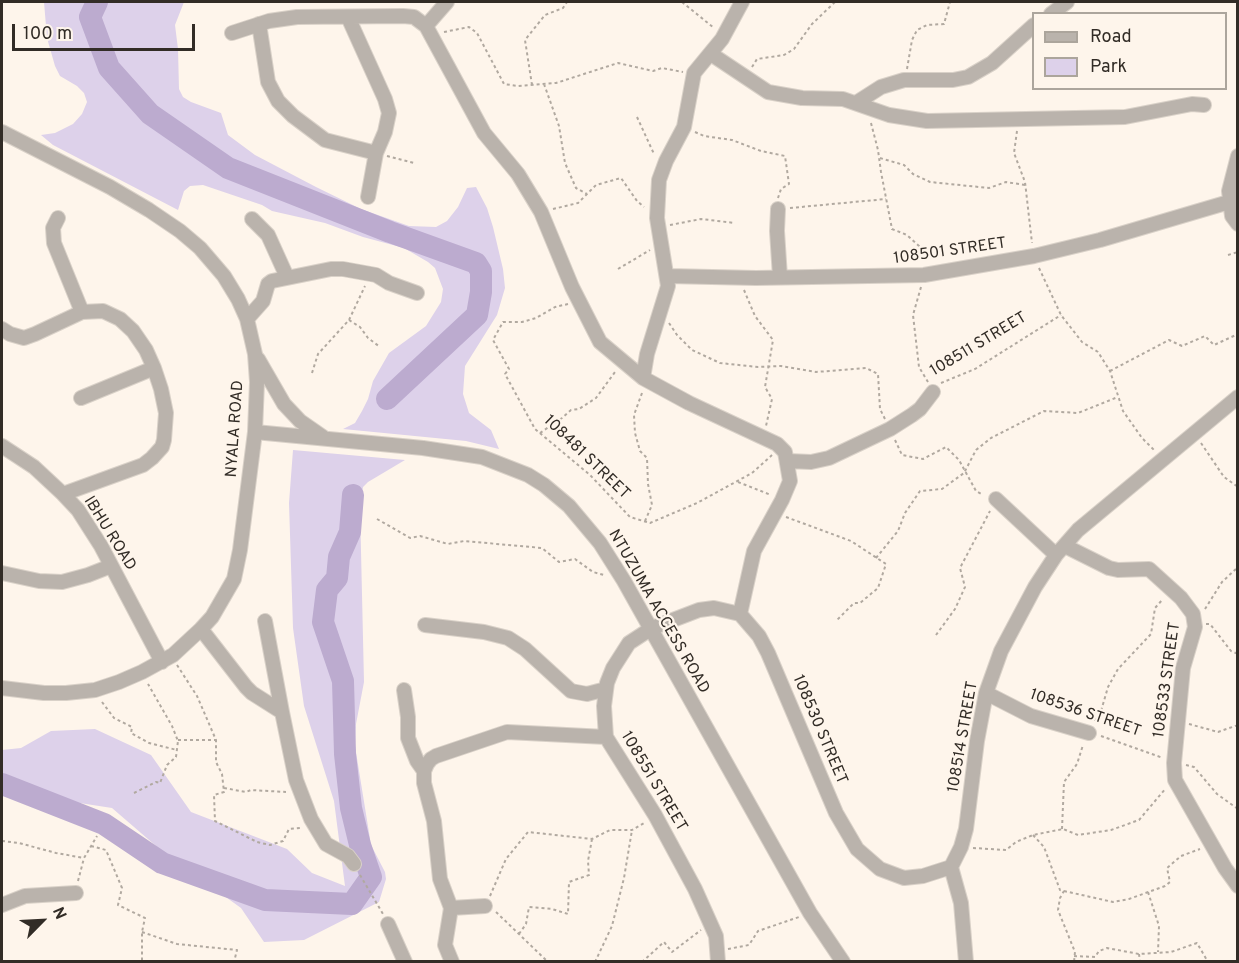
<!DOCTYPE html>
<html>
<head>
<meta charset="utf-8">
<style>
	body { margin:0 }
	#map { position:relative; width:1239px; height:963px; overflow:hidden; background:#fef5eb; font-family:Overpass,sans-serif }
	canvas { display:block }
	.frame { position:absolute; inset:0; border:3px solid #322c26; pointer-events:none }
	.legend { position:absolute; left:1032px; top:12px; width:195px; height:78px; box-sizing:border-box; background:#fef5eb; border:2px solid #aca59c; margin:0; padding:8px 10px; list-style:none; font-size:18px; color:#322c26 }
	.legend li { display:flex; align-items:center; gap:12px; height:30px }
	.legend b { width:30px; border:2px solid #aca59c }
	.north { position:absolute; left:12px; top:891px; width:60px; height:60px; -webkit-text-stroke:4px #fef5eb; paint-order:stroke; rotate:66deg; font-size:16px; font-weight:700; line-height:24px; text-align:center; color:#322c26 }
	.north::after { content:''; display:block; margin:auto; width:21px; height:27px; background:#322c26; clip-path:polygon(50% 0,100% 100%,50% 72%,0 100%) }
	.scale { position:absolute; left:12px; top:24px; width:183px; height:27px; box-sizing:border-box; border:3px solid #322c26; border-top:0; padding-left:8px; font-size:18px; line-height:21px; white-space:nowrap; color:#322c26; -webkit-text-stroke:4px #fef5eb; paint-order:stroke }
</style>
</head>
<body>
<div id="map">
<canvas width="1239" height="963"></canvas>
<div class="frame"></div>
<ul class="legend">
<li><b style="height:8px;background:#bab3ac"></b>Road</li>
<li><b style="height:16px;background:#ddd1ea"></b>Park</li>
</ul>
<div class="north">N</div>
<div class="scale">100 m</div>
</div>
<script>
const g = document.querySelector('canvas').getContext('2d');
g.lineJoin = 'round';
function fillPath(path, color) { g.fillStyle = color; g.fill(path, 'evenodd'); }
const toPath = rows => new Path2D(rows.map(r => 'M' + r).join(''));
function trace(path, color, width, dash) { g.strokeStyle = color; g.lineWidth = width; g.lineCap = dash ? 'butt' : 'round'; g.setLineDash(dash || []); g.stroke(path); }
function drawText(font, color, halo, rows, align = 'center') {
  g.font = font + ' Overpass,sans-serif'; g.lineWidth = 4.5; g.setLineDash([]); g.textBaseline = 'middle'; g.strokeStyle = halo; g.fillStyle = color; for (const [text, x, y, turn = 0] of rows) {
    g.save(); g.translate(x, y); g.rotate((+turn || 0) * Math.PI / 180); g.textAlign = isNaN(turn) ? turn : align; if (halo) g.strokeText(text, 0, 0); g.fillText(text, 0, 0); g.restore();
  }
}
fillPath(toPath([
	[44,2,184,2,175,25,178,49,179,89,183,97,191,102,221,113,228,135,255,155,316,187,361,209,409,226,436,227,447,221,458,207,467,188,476,187,487,208,493,227,503,269,505,288,497,315,465,366,463,394,469,413,491,430,499,449,466,441,343,429,355,423,362,411,368,399,373,381,389,353,426,326,441,302,443,289,435,268,428,262,404,248,363,237,325,223,272,211,262,205,203,185,190,186,184,191,178,210,53,145,41,135,55,133,73,124,82,114,87,102,84,93,77,86,60,76,55,66,47,38],
	[293,450,405,460,368,482,363,487,360,507,364,682,356,724,355,746,371,845,385,872,386,879,379,902,304,940,264,942,241,908,163,852,112,808,2,791,2,750,21,748,51,731,95,729,151,755,191,812,287,849,312,873,345,886,334,801,304,706,293,628,289,503]
]), '#ddd1ea');
trace(toPath([
	[97,2,90,17,109,68,150,114,228,168,390,232,476,263,481,271,481,292,477,315,387,399],
	[2,784,104,824,162,863,265,900,352,904,371,877,360,845,351,808,345,754,343,681,323,622,327,590,337,578,339,557,350,532,353,495]
]), '#bcabcf', 22);
const minor = toPath([
	[1051,14,1067,2],
	[348,17,385,99,389,113,385,132,376,153,368,197],
	[259,24,268,82,278,101,293,116,325,140,376,153],
	[426,26,447,2],
	[232,33,269,21,297,17,403,16,414,17,426,26,484,133,518,174,541,212,572,287,600,342,643,378,689,403,777,444,785,452,790,481,782,500,754,551,740,614],
	[711,54,768,92,802,98,843,99,889,115,927,121,1125,117,1192,104,1204,105],
	[856,103,881,87,904,80,953,80,968,77,992,63,1034,25],
	[2,132,110,187,149,210,180,231,200,248,224,276,238,299,247,319,255,354,257,382,255,432,240,550,234,579,212,617,201,629,173,655,142,672,119,682,95,690,66,693,44,693,2,688],
	[1238,156,1229,191,1232,216,1238,224],
	[778,209,777,231,780,277],
	[58,218,53,228,54,243,82,312],
	[252,219,268,235,287,277],
	[668,276,756,278,924,275,1034,256,1100,240,1229,202],
	[247,319,263,301,268,284,272,281,331,269,343,269,376,275,389,283,417,293],
	[2,329,10,334,24,338,35,334,82,312,103,311,120,319,133,331,146,350,154,368,161,389,166,413,164,440,162,447,152,458,143,465,63,494],
	[258,359,284,404,300,421,323,437],
	[643,378,647,354,668,286,657,218,659,180,666,161,684,127,694,73,722,39,742,2],
	[81,398,154,368],
	[255,432,423,448,482,457,528,475,544,485,569,506,600,543,624,581,810,913,843,962],
	[2,446,34,467,63,494,78,510,101,546,162,662],
	[788,461,811,462,829,458,890,429,912,415,920,409,933,392],
	[996,499,1056,555],
	[1065,546,1109,568,1118,570,1149,569,1181,598,1193,614,1195,627,1183,668,1174,763,1175,780,1225,868,1238,886],
	[2,573,39,581,62,582,88,575,111,566],
	[265,621,282,712],
	[425,625,484,632,508,638,525,649,571,691,587,694,606,689],
	[201,629,246,687,252,693,282,712,296,780,311,819,326,844,348,856,354,864],
	[404,690,408,717,408,738,417,761,424,771],
	[986,693,1031,716,1089,733],
	[2,905,25,896,76,893],
	[451,908,485,906],
	[388,924,405,962],
	[452,962,445,945,451,908,440,879,434,821,424,783,424,771,427,764,431,759,436,756,507,732,606,737],
	[718,962,716,936,695,889,655,815,606,737,604,706,607,683,613,668,629,643,652,628,699,610,714,608,740,614,759,636,768,653,836,813,857,849,880,869,904,878,923,876,951,867],
	[966,962,961,903,951,867,961,847,966,829,977,741,986,693,1001,651,1035,587,1056,555,1078,530,1238,397]
]);
trace(minor, '#d9d1c8', 16);
trace(toPath([
	[682,2,714,28],
	[444,32,469,27,477,33,504,84,518,86,556,83,618,63,653,71,662,68,683,72],
	[752,67,757,59,784,55,794,49,812,24,835,2],
	[907,69,912,40,917,30,927,25,944,24,950,2],
	[544,84,559,126,565,163,576,188,587,194],
	[532,85,525,40,545,15,563,8,567,2],
	[637,117,654,154],
	[871,123,878,150,881,172,892,229,907,235,919,246,923,261],
	[1017,131,1014,153,1025,182,1032,243],
	[695,132,704,136,732,140,761,151,785,156,789,184,781,189,778,198],
	[387,156,414,163],
	[880,158,904,165,913,174,930,182,989,188,1006,182,1025,185],
	[790,208,886,199],
	[553,209,578,203,596,185,621,178,637,201,644,207],
	[670,225,701,219,735,223],
	[1228,255,1238,252],
	[1039,268,1061,315,1082,342,1098,352,1110,371,1123,411,1142,438,1154,450],
	[618,269,650,250],
	[921,287,913,315,919,367,928,382],
	[744,290,755,316,773,340,765,387,772,399,766,426],
	[568,304,555,307,536,318,522,322,503,322,493,340,509,369,505,374,535,429,590,475,630,517,650,523,697,503,752,473,772,455],
	[349,320,360,327,368,338,380,347],
	[669,323,677,335,692,350,720,363,758,367,781,366,816,372,866,368,878,374,880,409,885,419],
	[1110,371,1169,340,1182,346,1205,336,1214,345,1238,334],
	[312,373,318,354,349,320,365,286],
	[941,383,975,369,1061,315],
	[642,393,634,415,635,433,640,451,647,458,648,484,652,505,645,521],
	[540,433,562,418,571,410,579,409,596,398,615,372],
	[895,440,902,455,923,459,946,447,959,460,976,491,983,495],
	[1201,443,1224,477,1238,487],
	[738,482,771,495],
	[786,517,851,541,886,564,878,588,860,603,854,603,836,621],
	[377,519,410,538,420,536,448,544,464,541,542,548,559,562,575,559,593,572,604,575],
	[876,558,898,531,905,513,920,491,942,489,964,473,976,450,991,438,1044,411,1078,413,1118,397],
	[1205,609,1222,582,1238,567],
	[1206,624,1210,624,1231,651,1238,654],
	[936,635,955,609,965,587,960,568,990,511],
	[177,665,197,696,216,740,216,762,222,774,224,792,214,795,215,821,257,842,270,845,283,841,289,829,300,828],
	[102,702,114,718,132,727,131,733,149,743,177,750],
	[1095,721,1101,711,1108,687,1118,669,1151,634,1155,608,1163,599],
	[1189,724,1218,732,1238,725],
	[1101,736,1163,758],
	[178,740,216,740],
	[1186,765,1194,767,1217,794,1238,809],
	[224,788,246,792,251,790,286,792],
	[134,793,156,782,160,783,167,765,176,757,178,741,172,726,148,684],
	[1062,829,1064,782,1077,764,1083,745],
	[1033,835,1044,847,1060,890,1064,891,1060,898,1058,910,1075,952,1074,962],
	[2,841,19,843,56,853,84,858],
	[91,846,106,850,122,888,118,905,145,918,142,932,142,962],
	[973,848,1006,850,1016,842,1033,835,1063,829,1078,835,1111,830,1139,820,1166,788],
	[360,875,383,914],
	[78,881,84,858,97,836],
	[1064,891,1113,902,1129,899,1165,886,1170,882,1167,868,1181,856,1200,849],
	[1148,892,1159,926,1158,952],
	[490,896,506,859,528,832,592,839,610,830,632,830,644,823],
	[496,912,548,962],
	[142,932,177,944,237,950,234,962],
	[519,934,526,924,529,907,552,909,568,914,569,882,589,875,588,861,592,839],
	[728,949,749,945,758,931,799,917],
	[1139,954,1140,962],
	[1074,956,1095,957,1099,951,1107,948,1139,954,1171,952,1197,943,1208,962],
	[595,962,612,926,624,878,632,830],
	[642,962,664,942,672,952,701,930]
]), '#b1a9a0', 2, [3, 3]);
trace(minor, '#bab3ac', 14);
drawText('16px', '#322c26', '#fef5eb', [
	["108501 STREET",950,252,-8],
	["108511 STREET",979,345,-31],
	["NYALA ROAD",236,429,-86],
	["108481 STREET",586,458,44],
	["IBHU ROAD",109,534,58],
	["NTUZUMA ACCESS ROAD",658,612,60],
	["108533 STREET",1168,680,-82],
	["108536 STREET",1085,714,19],
	["108530 STREET",819,730,67],
	["108514 STREET",964,737,-80],
	["108551 STREET",653,782,59]
]);
</script>
</body>
</html>
